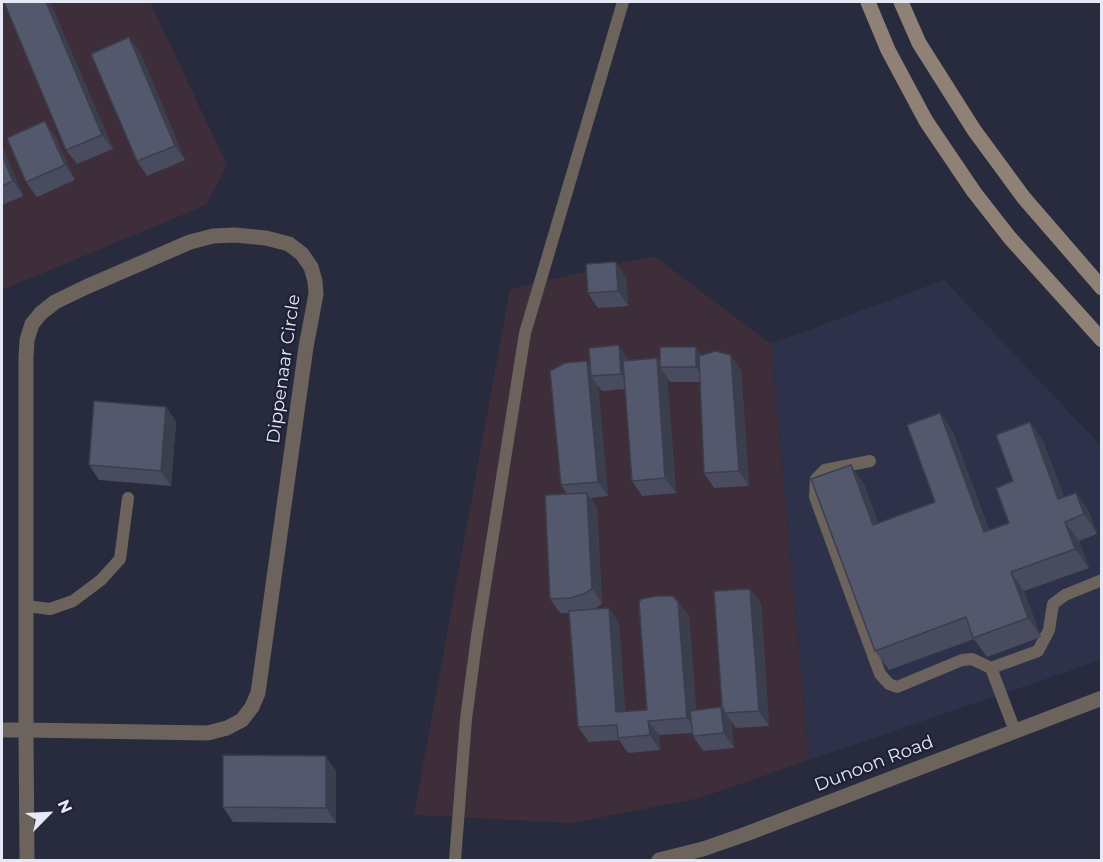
<!DOCTYPE html>
<html>
<head>
<meta charset="utf-8">
<style>
	body { margin:0 }
	#map { position:relative; width:1103px; height:862px; overflow:hidden; background:#272b3d; font-family:Montserrat,sans-serif }
	canvas { display:block }
	.frame { position:absolute; inset:0; border:3px solid #e6e9f5; pointer-events:none }
	.north { position:absolute; left:18px; top:784px; width:60px; height:60px; -webkit-text-stroke:4px #1d2133; paint-order:stroke; rotate:66deg; font-size:16px; font-weight:700; line-height:24px; text-align:center; color:#e6e9f5 }
	.north::after { content:''; display:block; margin:auto; width:21px; height:27px; background:#e6e9f5; clip-path:polygon(50% 0,100% 100%,50% 72%,0 100%) }
</style>
</head>
<body>
<div id="map">
<canvas width="1103" height="862"></canvas>
<div class="frame"></div>
<div class="north">N</div>
</div>
<script>
const g = document.querySelector('canvas').getContext('2d');
g.lineJoin = 'round';
function fillPath(path, color) { g.fillStyle = color; g.fill(path, 'evenodd'); }
const toPath = rows => new Path2D(rows.map(r => 'M' + r).join(''));
function trace(path, color, width, dash) { g.strokeStyle = color; g.lineWidth = width; g.lineCap = dash ? 'butt' : 'round'; g.setLineDash(dash || []); g.stroke(path); }
function drawText(font, color, halo, rows, align = 'center') {
  g.font = font + ' Montserrat,sans-serif'; g.lineWidth = 4.5; g.setLineDash([]); g.textBaseline = 'middle'; g.strokeStyle = halo; g.fillStyle = color; for (const [text, x, y, turn = 0] of rows) {
    g.save(); g.translate(x, y); g.rotate((+turn || 0) * Math.PI / 180); g.textAlign = isNaN(turn) ? turn : align; if (halo) g.strokeText(text, 0, 0); g.fillText(text, 0, 0); g.restore();
  }
}
fillPath(toPath([
	[944,280,1101,446,1101,660,809,760,771,344]
]), '#2d324a');
fillPath(toPath([
	[2,2,150,2,227,165,206,205,2,290],
	[654,256,771,344,809,760,700,798,572,823,414,815,510,289]
]), '#3e2e39');
trace(toPath([
	[870,461,825,470,816,479,815,497,880,674,889,684,897,687,962,660,972,659,991,668],
	[26,606,50,609,73,601,101,580,120,559,128,498],
	[1015,731,991,668,1038,651,1049,630,1053,604,1065,595,1102,580],
	[455,860,466,719,477,636,525,333,623,2]
]), '#6b635c', 12);
trace(toPath([
	[2,730,26,730,208,733,227,728,242,720,252,707,258,693,306,347,316,294,315,281,311,267,302,254,289,244,266,238,235,235,213,236,190,242,86,287,55,302,41,313,32,324,27,340,26,358,26,730,27,860]
]), '#6b635c', 15);
trace(toPath([
	[659,860,703,849,746,834,1102,698]
]), '#6b635c', 15);
trace(toPath([
	[868,2,888,50,926,121,974,192,1010,238,1102,340],
	[901,2,919,43,974,130,1024,198,1102,288]
]), '#8f8176', 15);
fillPath(toPath([
	[4,2,50,2,113,149,77,164,66,150],
	[140,52,185,160,147,176,137,161],
	[55,136,75,180,37,197,26,182],
	[2,146,23,196,2,205],
	[626,277,628,306,598,308,588,293],
	[702,355,741,370,749,486,714,488,704,473,700,382,670,382,667,377,676,493,642,496,632,481,625,389,602,391,598,386,608,496,591,498,597,508,602,604,594,609,609,608,619,623,625,711,647,710,689,616,696,710,721,707,731,722,734,748,703,751,693,736,693,733,659,735,660,750,628,753,619,740,589,742,578,727,569,613,560,613,550,599,567,494,561,485,591,367,629,360,660,363],
	[166,407,176,422,171,486,99,480,89,465],
	[940,413,953,432,989,530,1009,523,1043,441,1064,497,1076,493,1089,512,1097,534,1079,541,1089,568,1024,591,1041,637,987,657,974,639,889,670,875,651,864,484,878,523,935,502],
	[761,603,769,726,736,728,725,713],
	[336,771,336,823,233,822,223,807]
]), '#484c5e');
fillPath(toPath([
	[46,2,50,2,113,149,102,135],
	[129,37,140,52,185,160,175,146],
	[45,121,55,136,75,180,65,165],
	[2,146,23,196,13,181,2,155],
	[616,262,626,277,628,306,618,291],
	[619,345,629,360,632,389,621,374],
	[696,347,706,362,706,382,696,367],
	[731,355,741,370,749,486,739,471],
	[657,358,663,367,660,367,667,377,676,493,665,478],
	[587,361,597,376,591,376,598,386,608,496,598,482],
	[166,407,176,422,171,486,161,471],
	[940,413,953,432,997,551,984,532],
	[1030,422,1043,441,1072,519,1058,499],
	[851,465,864,484,886,544,873,525],
	[587,493,597,508,602,604,592,589],
	[1076,493,1089,512,1097,534,1084,514],
	[1065,522,1079,541,1089,568,1075,549],
	[1011,572,1024,591,1041,637,1028,618],
	[750,589,761,603,769,726,759,711],
	[678,602,689,616,698,733,687,718],
	[609,608,619,623,626,727,616,712],
	[721,707,731,722,734,748,724,733],
	[648,721,659,735,660,750,650,735],
	[326,756,336,771,336,823,326,808]
]), '#3b3e4c');
const building = toPath([
	[4,2,46,2,102,135,66,150,4,2],
	[129,37,175,146,137,161,91,54,129,37],
	[45,121,65,165,26,182,7,138,45,121],
	[2,155,13,181,2,186,2,155],
	[616,262,618,291,588,293,586,264,616,262],
	[619,345,621,374,591,376,589,348,619,345],
	[660,347,696,347,696,367,660,367,660,347],
	[715,351,731,355,739,471,704,473,699,356,715,351],
	[657,358,665,478,632,481,623,361,657,358],
	[587,361,598,482,561,485,550,371,565,363,587,361],
	[94,401,166,407,161,471,89,465,94,401],
	[940,413,984,532,1009,523,996,488,1013,481,996,435,1030,422,1058,499,1076,493,1084,514,1065,522,1075,549,1011,572,1028,618,973,638,966,617,875,651,811,479,851,465,873,525,935,502,907,425,940,413],
	[587,493,592,589,584,594,570,598,550,599,545,495,587,493],
	[750,589,759,711,725,713,722,706,714,591,750,589],
	[657,596,673,596,678,602,687,718,648,721,650,735,618,738,617,725,578,727,569,611,609,608,616,712,647,710,639,603,641,599,657,596],
	[721,707,724,733,693,736,690,711,721,707],
	[223,755,326,756,326,808,223,807,223,755]
]);
fillPath(building, '#54586d');
trace(building, '#3b3e4c', 1.5);
drawText('18px', '#e6e9f5', '#1d2133', [
	["Dippenaar Circle",284,369,-82],
	["Dunoon Road",874,764,-21]
]);
</script>
</body>
</html>
